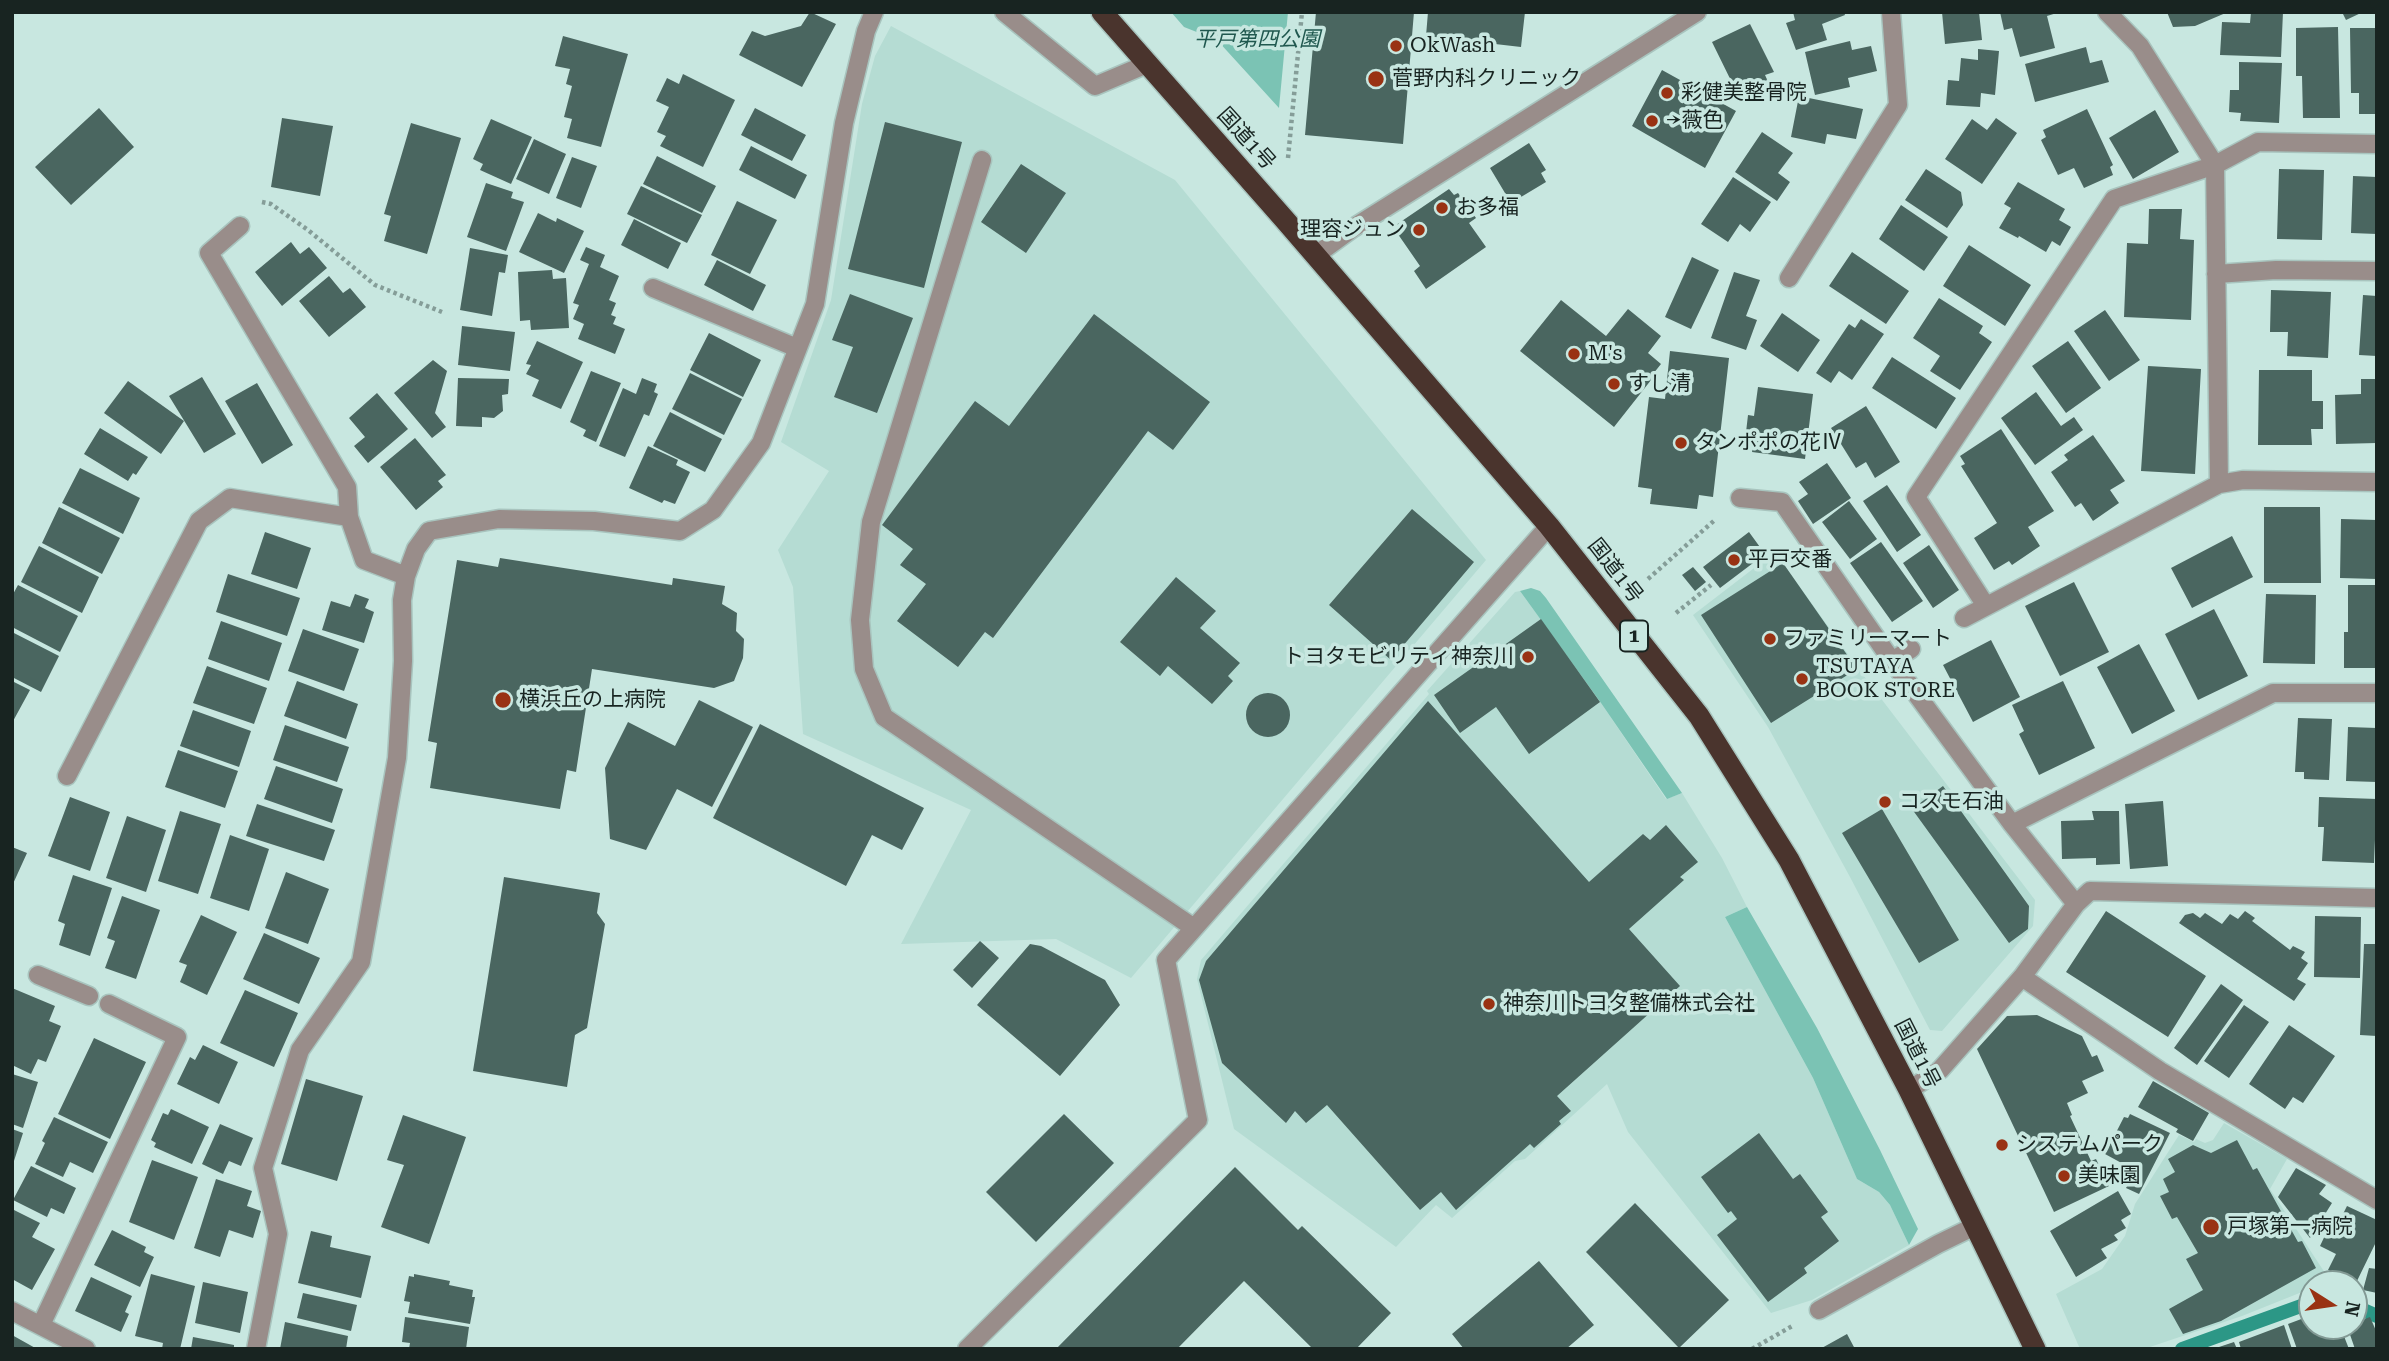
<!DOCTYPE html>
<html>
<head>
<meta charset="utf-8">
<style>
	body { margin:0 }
	#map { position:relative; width:2389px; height:1361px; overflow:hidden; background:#c8e7e0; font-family:"Roboto Serif",serif }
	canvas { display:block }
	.frame { position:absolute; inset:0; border:14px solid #182421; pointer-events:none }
	.north { position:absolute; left:2298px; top:1270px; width:70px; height:70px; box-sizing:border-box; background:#c8e7e0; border:2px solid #829994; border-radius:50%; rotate:102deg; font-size:19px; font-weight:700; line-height:28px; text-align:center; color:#182421 }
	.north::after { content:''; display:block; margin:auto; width:24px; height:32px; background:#993213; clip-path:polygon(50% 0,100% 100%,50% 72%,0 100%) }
</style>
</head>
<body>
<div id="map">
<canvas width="2389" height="1361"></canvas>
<div class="frame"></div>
<div class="north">N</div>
</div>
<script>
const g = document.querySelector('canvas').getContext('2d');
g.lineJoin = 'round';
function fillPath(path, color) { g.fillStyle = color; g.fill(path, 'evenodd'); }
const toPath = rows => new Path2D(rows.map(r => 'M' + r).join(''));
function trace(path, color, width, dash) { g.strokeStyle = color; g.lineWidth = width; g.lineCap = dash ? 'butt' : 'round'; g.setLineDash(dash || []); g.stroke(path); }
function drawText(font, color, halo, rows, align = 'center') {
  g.font = font + ' "Roboto Serif","Noto Sans JP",serif'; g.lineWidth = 7; g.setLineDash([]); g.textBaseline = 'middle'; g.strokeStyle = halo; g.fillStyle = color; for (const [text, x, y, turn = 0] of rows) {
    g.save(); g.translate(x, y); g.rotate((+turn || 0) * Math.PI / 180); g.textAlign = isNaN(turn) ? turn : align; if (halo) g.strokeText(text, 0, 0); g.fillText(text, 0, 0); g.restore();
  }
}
fillPath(toPath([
	[891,26,1175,180,1486,560,1131,978,1056,939,901,944,971,810,803,734,793,587,778,550,829,471,781,442,831,300,862,104,875,56],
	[1775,552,1860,671,2035,900,2033,926,1942,1031,1930,1030,1850,877,1768,727,1693,615],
	[1520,591,1601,703,1666,799,1682,793,1722,858,1747,907,1725,917,1813,1078,1857,1179,1879,1192,1890,1205,1909,1245,1812,1300,1771,1313,1628,1132,1607,1084,1525,1159,1515,1161,1452,1218,1436,1205,1396,1247,1234,1129,1197,979,1201,960,1429,694,1427,691,1515,592],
	[2224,1123,2287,1159,2270,1189,2327,1276,2316,1284,2312,1284,2312,1287,2307,1290,2242,1316,2144,1349,2080,1349,2056,1294,2102,1269,2125,1236,2135,1204,2179,1135,2194,1142,2196,1139,2205,1143,2213,1140]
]), '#b5dcd3');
fillPath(toPath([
	[1171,12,1288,12,1279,108,1217,40,1184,27],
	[1531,588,1540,591,1546,598,1682,793,1667,799,1601,703,1520,591],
	[1747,907,1817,1028,1880,1150,1918,1229,1909,1245,1890,1205,1879,1192,1857,1179,1813,1078,1725,917]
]), '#7bc3b4');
trace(toPath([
	[2354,1306,2377,1316],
	[2182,1349,2312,1302]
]), '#2c9786', 14);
fillPath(toPath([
	[810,12,836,24,802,87,739,55,752,31,765,36,801,26],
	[1316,12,1414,12,1403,144,1305,135],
	[1428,12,1525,12,1521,47,1426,36],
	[1793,12,1844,12,1845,15,1822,24,1827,40,1796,50,1786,23,1795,20],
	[1942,12,1979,12,1982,40,1945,44],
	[2000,12,2060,12,2047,16,2055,48,2020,57,2012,28,2004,30],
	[2167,12,2228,12,2195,26,2173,27],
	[2251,12,2283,12,2281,57,2220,55,2222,22,2250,23],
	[2342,12,2363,12,2346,20],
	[1750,24,1774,72,1765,75,1770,86,1741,101,1712,42],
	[2338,27,2340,118,2303,118,2302,76,2296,76,2296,28],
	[2350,28,2377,28,2377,114,2359,114,2359,93,2351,93],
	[563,36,628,54,601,147,567,138,572,119,564,117,572,86,566,84,570,69,555,66],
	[1850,41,1852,50,1871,46,1877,71,1848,78,1850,87,1815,95,1805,52],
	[2086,47,2090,63,2102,60,2109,82,2035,102,2025,64],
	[1978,49,1999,51,1995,95,1981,93,1980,107,1946,105,1948,80,1959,81,1961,58,1978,60],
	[2239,62,2282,63,2279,123,2240,121,2241,113,2229,112,2230,90,2239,90],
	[1662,70,1736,111,1705,168,1632,126],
	[683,74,735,100,703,167,660,146,666,136,657,132,669,107,656,101,667,78,679,84],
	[1799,96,1863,109,1856,139,1827,134,1825,144,1791,137],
	[99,108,134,147,71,205,35,167],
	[755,108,806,135,792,161,741,135],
	[2087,109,2113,165,2110,167,2113,175,2084,188,2074,168,2058,175,2041,140,2046,137,2043,130],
	[2155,110,2179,152,2133,179,2109,138],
	[282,118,333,126,320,196,271,187],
	[1996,118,2017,133,1982,184,1945,159,1972,119,1987,130],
	[491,119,532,137,511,184,480,170,483,164,473,159],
	[885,122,962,142,924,288,848,269],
	[411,123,461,138,427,254,384,241,391,216,384,214],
	[1762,132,1793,153,1778,173,1790,182,1777,201,1735,172],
	[534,139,566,154,549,194,516,179],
	[1529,143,1546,170,1541,173,1546,182,1511,203,1490,168],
	[751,146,807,175,795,199,739,170],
	[657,156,716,186,702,213,643,184],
	[572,157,597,166,581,208,556,198],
	[1021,164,1066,193,1026,253,981,222],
	[1926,169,1961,192,1963,205,1947,228,1905,200],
	[2279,169,2324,170,2322,240,2277,239],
	[2353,176,2377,177,2377,234,2351,233],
	[1733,177,1771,202,1750,232,1740,224,1728,242,1701,224],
	[2018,182,2065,209,2059,220,2071,227,2060,246,2052,241,2046,252,2019,236,2018,238,1999,228,2011,208,2004,204],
	[486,183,513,192,511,198,524,202,506,251,467,237],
	[641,186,702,215,687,243,627,214],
	[1449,189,1454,195,1458,193,1476,218,1469,223,1486,247,1426,289,1414,271,1420,266,1393,227],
	[737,201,777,220,750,274,711,255],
	[1901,205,1948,237,1924,271,1879,239],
	[2149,209,2182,209,2180,239,2194,240,2191,320,2124,317,2127,243,2148,244],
	[538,213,556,222,557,218,584,231,564,273,519,252],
	[634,219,681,243,668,269,621,245],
	[291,242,300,254,309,247,327,268,282,306,255,272],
	[1969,245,2031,285,2005,326,1943,286],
	[586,247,605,255,600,267,619,276,609,300,616,303,611,315,616,317,613,324,625,329,615,354,578,339,584,324,573,319,579,305,573,303,589,264,580,260],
	[470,248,508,255,505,273,499,272,492,316,460,310],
	[1852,252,1909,291,1886,324,1829,286],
	[1692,257,1719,270,1691,329,1665,317],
	[717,260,766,285,753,311,704,285],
	[552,270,553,279,566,278,569,328,531,330,530,320,520,321,518,272],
	[1734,272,1760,280,1746,316,1757,320,1746,350,1711,338],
	[329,276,343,293,350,288,366,307,329,337,299,301],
	[2271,290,2331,292,2328,358,2287,356,2288,332,2270,332],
	[850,294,913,318,877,413,834,397,853,347,832,340],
	[2363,295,2377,296,2377,356,2359,355],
	[1939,298,1983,326,1979,333,1992,342,1960,390,1930,371,1940,356,1913,338],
	[1561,300,1606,336,1628,309,1661,336,1648,353,1661,364,1653,374,1655,375,1614,427,1520,351],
	[2105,310,2140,360,2109,381,2074,331],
	[1782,313,1820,340,1798,372,1760,346],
	[1094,314,1210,402,1173,450,1148,431,993,638,985,632,958,667,897,621,926,584,900,565,913,549,882,525,975,401,1009,426],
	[1861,319,1884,334,1852,380,1839,371,1831,383,1816,373,1849,324,1855,328],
	[462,326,515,332,510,371,458,365],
	[709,333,761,360,743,397,690,370],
	[537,341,583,362,561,409,532,396,539,380,526,374,531,365,526,364],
	[2068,341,2101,388,2066,413,2032,366],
	[1670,351,1729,358,1713,497,1699,495,1697,509,1650,504,1652,489,1638,487,1649,397,1665,399],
	[1892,357,1956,398,1936,429,1872,388],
	[433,360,447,371,435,413,446,427,432,438,394,393],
	[2148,366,2201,369,2195,474,2141,471],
	[2259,370,2312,370,2312,401,2323,401,2323,429,2311,429,2312,445,2258,445],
	[591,371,621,383,596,442,583,436,586,430,570,422],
	[690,373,742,399,724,435,672,409],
	[202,377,236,434,204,453,169,396],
	[458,378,509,379,508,394,502,395,503,411,494,418,482,417,482,427,456,426],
	[642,378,657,384,654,392,658,394,649,416,644,414,625,457,599,446,623,388,636,394],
	[2361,379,2377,379,2377,443,2336,444,2335,395,2361,394],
	[128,381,184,421,161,454,104,413],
	[257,383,293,445,262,464,225,401],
	[1758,387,1813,394,1805,459,1752,452,1754,442,1745,441,1748,415,1754,416],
	[2036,392,2061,426,2074,417,2083,430,2035,465,2001,418],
	[377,393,408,429,368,463,354,446,365,437,349,418],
	[1866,406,1900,462,1875,478,1866,462,1856,468,1831,428],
	[670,412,722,439,705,472,653,446],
	[100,428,148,457,136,475,133,473,128,481,84,454],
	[2001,429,2054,511,2028,527,2040,546,2012,565,2009,561,1994,570,1974,538,1997,523,1961,466,1965,464,1960,456],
	[2093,435,2125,481,2110,490,2119,503,2093,521,2081,503,2075,507,2051,472,2068,460,2064,455],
	[415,438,446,475,438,481,443,487,416,510,380,467],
	[648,446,678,460,676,465,690,472,675,504,664,500,662,503,629,488],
	[1827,463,1851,498,1813,524,1798,501,1808,494,1799,482],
	[80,468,140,498,123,534,62,503],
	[1887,485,1921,535,1897,552,1863,501],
	[1849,501,1877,539,1850,559,1822,522],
	[59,507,120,538,102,574,42,543],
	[2264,507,2320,507,2321,583,2264,583],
	[1412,509,1474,562,1391,660,1329,605],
	[2341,519,2377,520,2377,579,2340,578],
	[265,532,311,548,297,589,251,574],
	[1749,532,1765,554,1720,588,1703,567],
	[2232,536,2253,577,2192,608,2171,568],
	[1881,542,1923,601,1892,622,1850,563],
	[1929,545,1959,590,1933,608,1903,563],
	[39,546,99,577,82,613,21,582],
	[500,558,672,585,673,578,725,586,722,604,737,613,736,631,744,639,743,658,734,681,714,688,592,669,576,772,567,770,560,809,430,788,437,743,428,741,457,560,498,567],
	[1783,563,1857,669,1771,723,1701,615],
	[1693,567,1706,582,1695,591,1682,575],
	[228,574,300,598,287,636,216,612],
	[1176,577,1216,611,1200,628,1240,663,1228,676,1233,681,1212,704,1168,666,1160,676,1120,642],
	[2074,582,2109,652,2060,676,2025,606],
	[18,585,78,616,60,652,12,627,12,596],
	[2348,585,2377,585,2377,668,2344,668,2344,632,2348,632],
	[355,594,369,599,365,608,374,612,364,643,322,630,331,601,350,607],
	[2266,594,2316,595,2315,664,2263,663],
	[2214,609,2248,676,2198,700,2165,634],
	[1541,619,1600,702,1529,754,1496,707,1460,733,1434,695],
	[221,621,282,643,269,681,208,659],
	[303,629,359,649,344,691,288,671],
	[12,632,59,656,41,692,12,677],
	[1991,640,2020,697,1973,722,1943,665],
	[2139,644,2175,711,2132,734,2097,667],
	[207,666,267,688,254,724,193,703],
	[12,681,30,690,12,723],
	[297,681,358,704,346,739,284,716],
	[2063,681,2095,748,2039,775,2019,734,2024,731,2012,705],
	'1246 715a22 22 0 1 1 44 0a22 22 0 1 1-44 0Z',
	[699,700,753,727,712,807,677,789,646,850,610,839,605,768,628,722,675,746],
	[1428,701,1589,882,1643,834,1650,840,1666,825,1698,862,1680,877,1684,880,1629,929,1680,986,1557,1096,1571,1111,1559,1121,1561,1124,1534,1148,1530,1144,1456,1210,1441,1192,1420,1210,1327,1105,1306,1123,1295,1111,1286,1123,1222,1063,1199,980,1206,961],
	[193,710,251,731,239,767,180,746],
	[2298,718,2332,719,2329,780,2304,779,2304,772,2295,772],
	[760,724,924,808,902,850,872,835,846,886,713,818],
	[285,725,349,747,337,782,273,760],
	[2348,727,2377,728,2377,782,2346,781],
	[178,750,238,771,225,808,165,787],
	[276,766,343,789,332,823,264,799],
	[1943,786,2029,906,2028,929,2009,943,1912,809],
	[70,797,110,812,90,871,48,856],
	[2319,797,2377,799,2377,840,2375,840,2374,863,2322,861,2324,827,2318,827],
	[2163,801,2168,866,2130,869,2125,804],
	[257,804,335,830,324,861,246,836],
	[1882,809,1959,940,1919,963,1842,833],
	[180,811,221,824,198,894,158,881],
	[2092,811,2119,811,2120,864,2096,865,2096,858,2062,859,2061,821,2094,820],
	[127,816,166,830,146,892,106,878],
	[230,835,269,849,249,911,210,898],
	[12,847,27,853,12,886],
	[286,872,329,889,308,944,265,928],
	[73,875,112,888,90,956,59,945,65,924,58,921],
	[504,877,600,893,597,913,605,924,587,1028,575,1035,567,1087,473,1071],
	[122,896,160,910,136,979,105,968,115,941,107,938],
	[2106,911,2206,976,2168,1037,2066,972],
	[2245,911,2255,918,2252,921,2290,950,2293,946,2305,952,2301,958,2308,963,2297,979,2306,984,2294,1001,2179,923,2185,915,2193,913,2200,918,2205,913,2222,924,2230,914,2238,919],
	[201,915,237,932,207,995,180,982,187,965,179,962],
	[2315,916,2361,917,2360,978,2314,977],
	[264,933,320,958,299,1004,243,979],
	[980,941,999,958,972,988,953,970],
	[1030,944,1041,946,1105,980,1120,1005,1060,1076,977,1005],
	[2364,944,2377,944,2377,1036,2360,1035],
	[2221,984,2243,1000,2197,1065,2174,1048],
	[12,988,55,1006,49,1021,61,1026,46,1062,38,1059,31,1074,12,1065,12,1012,14,1007,12,1006],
	[245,990,298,1013,274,1067,220,1043],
	[2244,1005,2269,1022,2229,1078,2204,1061],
	[2037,1015,2082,1036,2092,1057,2097,1055,2104,1071,2082,1081,2088,1093,2067,1103,2072,1115,2070,1116,2091,1161,2096,1159,2109,1186,2054,1212,1977,1049,2007,1016],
	[2289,1025,2335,1056,2303,1103,2293,1097,2285,1109,2249,1084],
	[94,1038,146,1062,110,1139,58,1114],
	[203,1045,238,1062,219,1104,177,1084,190,1057,195,1060],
	[12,1074,38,1082,23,1128,12,1124],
	[306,1079,363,1096,337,1181,281,1164],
	[2153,1081,2209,1113,2193,1141,2176,1132,2178,1129,2138,1107],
	[171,1109,209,1127,192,1164,154,1147,156,1143,151,1140,163,1113,168,1115],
	[1064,1114,1114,1163,1036,1242,986,1192],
	[2130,1114,2170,1133,2139,1194,2126,1188,2130,1181,2121,1177,2127,1166,2105,1154,2124,1117,2128,1118],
	[403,1115,466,1137,429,1244,381,1227,404,1165,387,1160],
	[54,1117,108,1142,93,1173,70,1162,63,1177,35,1164,45,1143,42,1141],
	[220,1124,253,1138,241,1166,229,1161,223,1174,202,1164],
	[12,1129,23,1133,13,1164,12,1164],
	[1759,1133,1793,1179,1800,1174,1828,1212,1821,1217,1839,1241,1804,1268,1807,1273,1768,1302,1717,1235,1737,1219,1731,1211,1728,1213,1701,1177],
	[2237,1140,2253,1170,2257,1168,2298,1242,2302,1241,2316,1268,2221,1321,2183,1334,2169,1309,2203,1290,2186,1259,2198,1253,2177,1217,2172,1219,2160,1196,2169,1192,2163,1179,2175,1172,2168,1159,2193,1145,2211,1153],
	[152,1160,198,1177,174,1240,129,1222],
	[31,1166,76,1188,64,1214,51,1208,47,1217,13,1200],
	[1235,1167,1298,1230,1302,1226,1391,1313,1356,1349,1313,1349,1244,1281,1177,1349,1056,1349],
	[2296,1168,2326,1185,2319,1194,2332,1203,2310,1238,2278,1197],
	[216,1179,252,1191,247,1206,261,1211,253,1238,229,1230,220,1257,194,1248],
	[2118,1191,2131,1214,2121,1220,2126,1228,2114,1235,2118,1240,2101,1249,2107,1258,2076,1277,2050,1231],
	[1635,1203,1729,1300,1679,1348,1586,1252],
	[2347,1206,2377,1220,2377,1240,2356,1283,2328,1270,2336,1254,2320,1246,2329,1227,2335,1230],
	[12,1209,40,1223,32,1237,55,1249,32,1290,12,1279],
	[112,1230,146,1247,144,1252,154,1257,140,1287,94,1265],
	[311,1231,332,1236,330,1247,371,1256,361,1298,298,1283],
	[1539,1261,1594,1325,1566,1349,1464,1349,1452,1334],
	[2369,1268,2377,1269,2377,1293,2363,1290],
	[151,1274,195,1286,180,1349,162,1349,163,1343,135,1336],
	[414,1274,450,1281,449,1285,473,1290,472,1297,475,1297,470,1324,408,1313,410,1302,404,1301,409,1276,414,1277],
	[91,1277,132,1296,125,1312,129,1314,121,1332,75,1311],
	[203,1282,248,1292,240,1333,195,1323],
	[303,1293,357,1305,351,1331,297,1318],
	[2312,1315,2312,1326,2340,1326,2349,1349,2297,1349,2288,1324],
	[405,1317,469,1327,466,1349,409,1349,410,1343,402,1342],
	[2370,1317,2377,1333,2377,1349,2355,1349,2347,1326,2354,1326,2354,1323],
	[285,1322,348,1336,346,1349,280,1349],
	[2284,1325,2292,1349,2241,1349,2239,1342],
	[1847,1334,1855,1349,1820,1349],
	[12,1335,37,1349,12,1349],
	[193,1337,234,1345,234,1349,191,1349],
	[2234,1342,2237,1349,2216,1349,2216,1348]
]), '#4a6660');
const minor = toPath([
	[1004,12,1095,86,1147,64],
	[2107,12,2140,46,2215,165,2219,484],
	[982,160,871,522,860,620,864,669,884,717,1194,928],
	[240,226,209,253,347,487,349,517],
	[1316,255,1353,228,1697,12],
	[2216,274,2276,270,2377,271],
	[1789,278,1898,105,1891,12],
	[653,288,797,348],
	[1740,498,1782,502,1892,661,2012,824,2076,904],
	[1986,606,1916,497,2114,199,2215,165,2258,142,2377,144],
	[1964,618,2219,484,2243,480,2377,482],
	[1892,661,1911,649],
	[67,776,199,521,230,498,349,517,364,560,406,576],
	[2012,824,2273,693,2377,693],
	[38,975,89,996],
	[2022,977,2160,1071,2377,1200],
	[1909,1090,1940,1070,2022,977,2076,904,2090,891,2377,898],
	[1819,1310,1938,1244,1975,1226],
	[12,1311,86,1349],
	[41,1325,177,1037,109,1004],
	[256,1349,278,1234,263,1168,300,1050,361,962,397,758,403,661,402,600,406,576,416,549,429,531,499,519,594,521,680,531,713,510,761,443,815,304,844,123,866,31,874,12],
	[967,1349,1198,1120,1166,960,1549,526]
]);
const highway = toPath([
	[1102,12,1285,220,1549,526,1699,716,1789,860,1909,1090,2035,1349]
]);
trace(minor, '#a8c4be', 21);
trace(highway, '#a8c4be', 24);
trace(toPath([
	[1288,158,1302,12],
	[262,202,271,204,308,230,375,285,442,312],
	[1648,579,1716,519],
	[1676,613,1711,585],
	[1752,1349,1794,1325]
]), '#859d98', 4.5, [3.5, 3.5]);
trace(minor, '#998d8a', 18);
trace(highway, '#4a342d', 21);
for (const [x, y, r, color] of [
	[1396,46,7,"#993213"],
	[1376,79,9,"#993213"],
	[1667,93,7,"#993213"],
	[1652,121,7,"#993213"],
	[1442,208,7,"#993213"],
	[1419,230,7,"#993213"],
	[1574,354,7,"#993213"],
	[1614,384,7,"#993213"],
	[1681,443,7,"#993213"],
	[1734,560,7,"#993213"],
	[1770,639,7,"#993213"],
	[1528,657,7,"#993213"],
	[1802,679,7,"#993213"],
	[503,700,9,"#993213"],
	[1885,802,7,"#993213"],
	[1489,1004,7,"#993213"],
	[2002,1145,7,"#993213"],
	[2064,1176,7,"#993213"],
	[2211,1227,9,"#993213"]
]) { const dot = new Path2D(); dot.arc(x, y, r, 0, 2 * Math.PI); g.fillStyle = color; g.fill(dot); trace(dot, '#c8e7e0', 2.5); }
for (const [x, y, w] of [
	[1634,636,28]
]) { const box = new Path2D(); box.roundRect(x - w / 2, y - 15.5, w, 31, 5); g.fillStyle = '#c8e7e0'; g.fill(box); trace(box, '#182421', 2); }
drawText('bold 19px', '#182421', null, [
	["1",1634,636]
]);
drawText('italic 21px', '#20584f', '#c8e7e0', [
	["平戸第四公園",1257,40]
]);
drawText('21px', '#182421', '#c8e7e0', [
	["OkWash",1410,46],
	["菅野内科クリニック",1392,79],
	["彩健美整骨院",1681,93],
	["薔薇色",1666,121],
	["お多福",1456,208],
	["理容ジュン",1405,230,"right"],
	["M's",1588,354],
	["すし清",1628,384],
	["タンポポの花Ⅳ",1695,443],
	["平戸交番",1748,560],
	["ファミリーマート",1784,639],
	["トヨタモビリティ神奈川",1514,657,"right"],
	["TSUTAYA",1816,667],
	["BOOK STORE",1816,691],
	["横浜丘の上病院",519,700],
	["コスモ石油",1899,802],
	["神奈川トヨタ整備株式会社",1503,1004],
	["システムパーク",2016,1145],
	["美味園",2078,1176],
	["戸塚第一病院",2227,1227]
], 'left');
drawText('21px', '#182421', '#c8e7e0', [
	["国道1号",1246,139,48],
	["国道1号",1615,571,52],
	["国道1号",1917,1054,63]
]);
</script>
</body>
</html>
